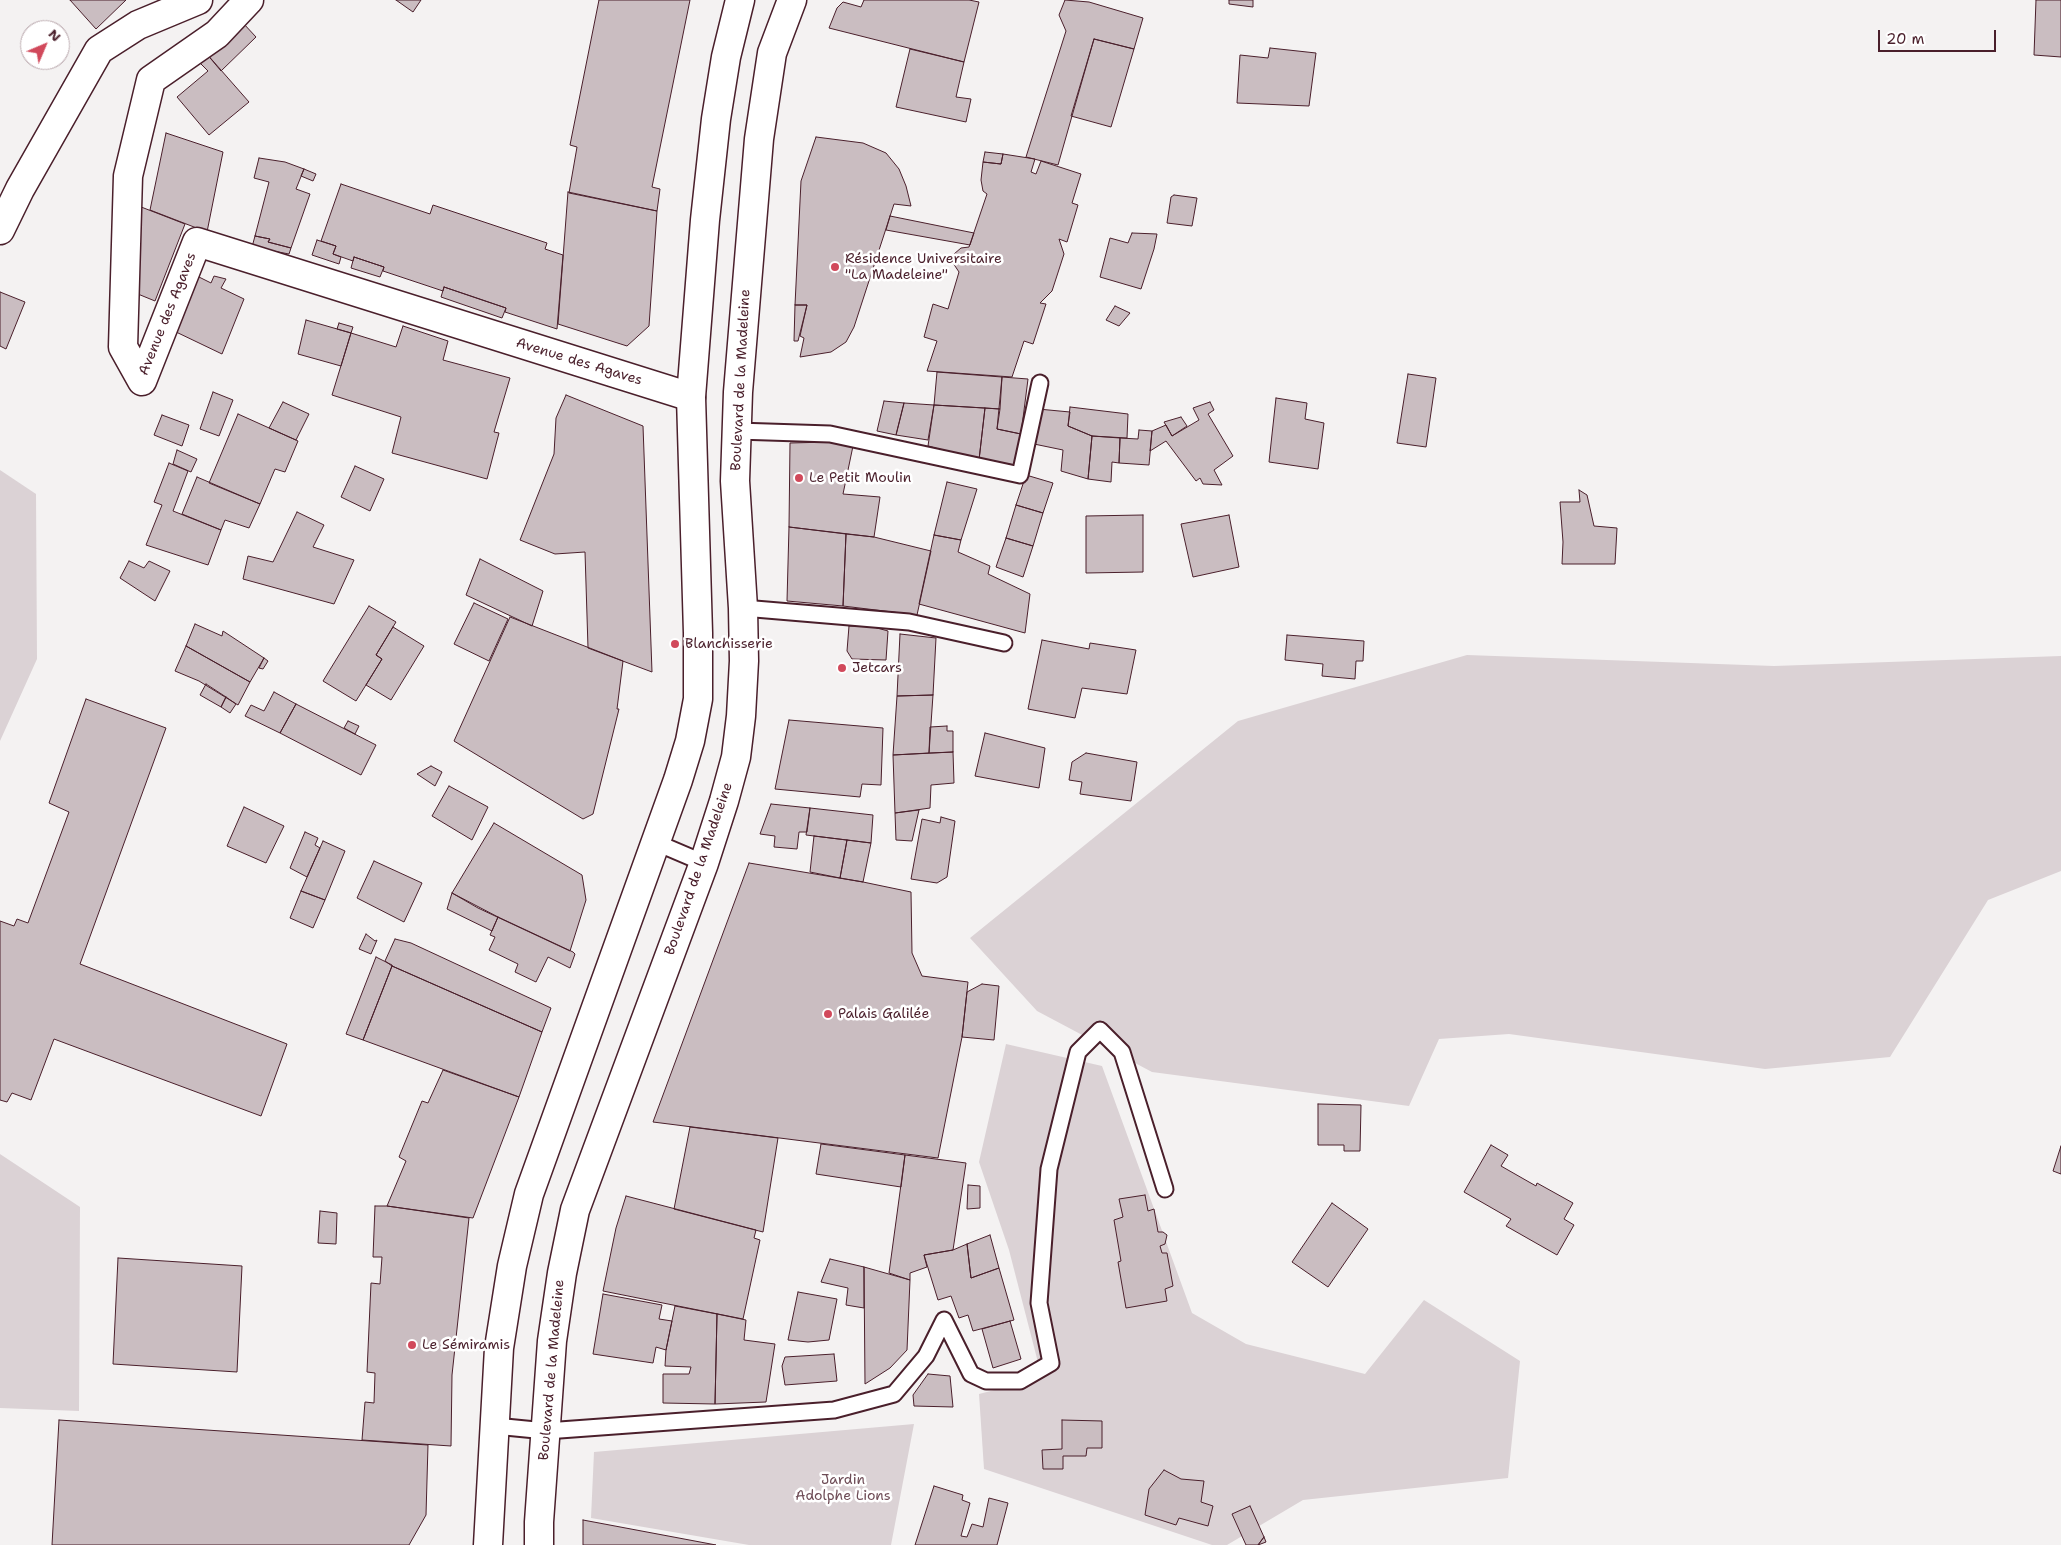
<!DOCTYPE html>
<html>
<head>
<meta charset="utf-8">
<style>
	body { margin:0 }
	#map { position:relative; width:2061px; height:1545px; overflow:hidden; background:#f4f2f2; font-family:"Shantell Sans",sans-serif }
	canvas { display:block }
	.north { position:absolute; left:20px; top:20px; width:50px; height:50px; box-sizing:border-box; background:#fff; border:1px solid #b7a5aa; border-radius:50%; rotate:45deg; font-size:14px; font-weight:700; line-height:20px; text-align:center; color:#4a1f2b }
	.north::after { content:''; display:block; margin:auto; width:18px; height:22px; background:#d1495b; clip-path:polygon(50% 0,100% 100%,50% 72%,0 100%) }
	.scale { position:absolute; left:1878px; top:30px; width:118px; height:22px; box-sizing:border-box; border:2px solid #4a1f2b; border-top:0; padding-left:6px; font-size:15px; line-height:18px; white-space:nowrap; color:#4a1f2b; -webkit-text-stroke:4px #fff; paint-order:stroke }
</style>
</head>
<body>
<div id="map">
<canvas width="2061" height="1545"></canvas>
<div class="north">N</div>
<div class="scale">20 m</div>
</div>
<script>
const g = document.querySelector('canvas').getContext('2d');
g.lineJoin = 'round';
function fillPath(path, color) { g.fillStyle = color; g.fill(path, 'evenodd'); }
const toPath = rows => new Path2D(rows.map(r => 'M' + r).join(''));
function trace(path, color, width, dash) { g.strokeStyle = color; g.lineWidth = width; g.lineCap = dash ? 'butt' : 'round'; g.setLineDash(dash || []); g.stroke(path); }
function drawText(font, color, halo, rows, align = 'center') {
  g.font = font + ' "Shantell Sans",sans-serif'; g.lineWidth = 5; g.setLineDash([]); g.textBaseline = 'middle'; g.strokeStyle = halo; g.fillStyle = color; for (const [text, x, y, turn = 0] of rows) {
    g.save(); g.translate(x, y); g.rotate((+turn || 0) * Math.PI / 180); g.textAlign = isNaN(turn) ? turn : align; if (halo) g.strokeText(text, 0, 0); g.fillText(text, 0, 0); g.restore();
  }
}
fillPath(toPath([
	[0,470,36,494,37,659,0,741],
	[1467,655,1774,666,2061,656,2061,871,1988,900,1890,1057,1765,1069,1509,1034,1439,1039,1409,1106,1152,1072,1037,1011,970,938,1238,721],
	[1006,1044,1102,1066,1192,1313,1246,1344,1365,1374,1424,1300,1520,1361,1508,1478,1303,1500,1227,1545,1212,1545,984,1469,979,1394,1042,1378,1009,1250,979,1162],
	[0,1154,80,1207,79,1411,0,1408],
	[914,1424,891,1545,749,1545,591,1518,594,1452]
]), '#dbd2d5');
const building = toPath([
	[70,0,126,0,96,29,70,0],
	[396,0,421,0,413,12,396,0],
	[599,0,690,0,652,187,660,189,657,211,569,193,577,147,570,145,599,0],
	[864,0,969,0,979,2,964,62,829,28,837,8,843,2,861,7,864,0],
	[1065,0,1089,2,1143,18,1134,49,1094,39,1058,165,1026,157,1066,31,1059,15,1065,0],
	[1229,0,1253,0,1253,7,1229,4,1229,0],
	[2036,0,2061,0,2061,57,2034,55,2036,0],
	[243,23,256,37,221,71,206,53,243,23],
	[1094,39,1134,49,1111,127,1071,116,1094,39],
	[1270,48,1316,53,1309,106,1237,103,1240,55,1268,58,1270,48],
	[910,49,964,62,956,97,971,99,966,122,896,107,910,49],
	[206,53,249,102,209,135,177,97,208,71,196,59,206,53],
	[166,133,223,152,207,232,150,210,166,133],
	[816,137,863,143,886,153,899,169,906,186,911,206,894,204,854,327,846,342,831,352,800,357,804,338,800,336,807,305,795,305,801,181,816,137],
	[985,152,1003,154,1001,164,983,162,985,152],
	[1003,154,1035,159,1031,172,1036,174,1041,161,1081,174,1072,203,1078,205,1067,242,1059,239,1064,254,1052,291,1040,303,1046,304,1033,344,1024,341,1012,377,927,371,937,341,924,337,933,304,948,309,959,272,953,263,954,254,961,248,969,247,987,194,983,191,981,180,983,162,1001,164,1003,154],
	[259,158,285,162,304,169,296,189,310,194,291,248,268,242,270,239,255,236,269,182,254,178,259,158],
	[304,169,316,174,313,181,301,176,304,169],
	[341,184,430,214,433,205,547,243,545,249,563,255,557,329,505,312,506,308,444,287,443,291,383,271,384,267,354,257,353,261,333,254,336,246,321,241,341,184],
	[568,192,657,211,649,326,627,346,558,324,568,192],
	[1174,195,1197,198,1192,226,1167,223,1171,197,1174,195],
	[136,205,185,224,155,301,133,292,136,205],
	[890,216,974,233,970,245,886,230,890,216],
	[1132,233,1157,234,1154,249,1141,289,1100,277,1110,238,1128,243,1132,233],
	[255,236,270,239,268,242,291,248,289,254,252,247,255,236],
	[317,240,336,246,333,254,341,257,339,264,312,255,317,240],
	[354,257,384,267,380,277,351,268,354,257],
	[195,275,211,283,214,276,226,279,221,288,244,299,222,354,174,331,195,275],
	[444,287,506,308,502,318,441,297,444,287],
	[0,292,25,302,6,349,0,346,0,292],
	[795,305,807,305,798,341,794,341,795,305],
	[1115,306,1130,313,1119,326,1106,320,1115,306],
	[306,320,351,333,341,366,298,354,306,320],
	[339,323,353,327,351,333,337,329,339,323],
	[403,326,448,341,443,360,510,378,494,432,499,433,487,479,392,453,401,417,332,395,351,333,396,347,403,326],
	[937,372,1002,377,1000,409,934,405,937,372],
	[1408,374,1436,378,1426,447,1397,443,1408,374],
	[1002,377,1028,379,1021,434,997,429,1002,377],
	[213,392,233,400,219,436,200,429,213,392],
	[566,395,643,426,652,672,588,648,585,552,555,554,520,540,554,454,556,418,566,395],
	[1276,398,1307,403,1305,419,1324,423,1318,469,1269,462,1276,398],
	[884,401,904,403,896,435,877,431,884,401],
	[283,402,309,414,296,440,269,428,283,402],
	[1210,402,1214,410,1208,414,1233,456,1214,470,1222,485,1203,484,1200,478,1196,481,1166,441,1150,451,1152,431,1166,425,1172,436,1199,420,1193,408,1210,402],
	[904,403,934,405,928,440,896,435,904,403],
	[934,405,985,408,979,460,928,446,934,405],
	[1070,407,1128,414,1127,438,1092,436,1068,426,1070,407],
	[985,408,1000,409,997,429,1021,434,1014,470,979,460,985,408],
	[1038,409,1070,412,1068,426,1092,436,1088,479,1061,471,1063,450,1034,444,1038,409],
	[238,414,298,441,285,472,275,469,260,504,209,483,238,414],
	[162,415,189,425,182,446,154,435,162,415],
	[1181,417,1187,426,1172,436,1164,422,1181,417],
	[1139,430,1152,431,1149,465,1119,463,1120,438,1138,439,1139,430],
	[1092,436,1120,438,1119,463,1112,462,1111,482,1088,479,1092,436],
	[829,442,853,446,843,494,880,497,874,537,789,527,790,443,829,442],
	[177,450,197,459,191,472,173,464,177,450],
	[169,463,188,471,173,511,221,530,208,565,146,545,162,505,154,502,169,463],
	[355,466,384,479,370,511,341,497,355,466],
	[1026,475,1053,483,1043,513,1016,505,1026,475],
	[197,477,260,504,249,528,225,520,221,530,182,514,197,477],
	[947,482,977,489,961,540,934,535,947,482],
	[1579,490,1587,495,1594,526,1617,528,1615,564,1562,564,1563,542,1560,502,1580,502,1579,490],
	[1016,505,1043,513,1033,546,1006,538,1016,505],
	[297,512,324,525,313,547,354,560,334,604,243,579,248,556,273,562,297,512],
	[1143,515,1143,572,1086,573,1086,516,1143,515],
	[1229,515,1239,567,1193,577,1181,524,1229,515],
	[789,527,846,534,843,606,787,601,789,527],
	[846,534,874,537,931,551,917,615,843,606,846,534],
	[934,535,961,540,958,552,990,566,988,574,1030,594,1025,633,919,604,934,535],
	[1006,538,1033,546,1023,577,996,567,1006,538],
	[480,559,543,591,532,626,466,595,480,559],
	[129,561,144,568,149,561,170,571,155,601,120,578,129,561],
	[474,603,508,619,489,661,454,644,474,603],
	[369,606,396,622,376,655,382,659,356,701,323,681,369,606],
	[510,617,623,661,617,709,619,709,593,814,583,819,454,741,510,617],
	[195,624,222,636,223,631,264,658,250,682,186,646,195,624],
	[849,626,870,626,888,631,886,660,852,659,847,651,849,626],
	[393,627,424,646,391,700,366,685,382,659,376,655,393,627],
	[900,634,936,638,933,695,897,696,900,634],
	[1287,635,1364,641,1363,661,1356,661,1355,679,1322,676,1323,664,1285,660,1287,635],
	[1042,640,1089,649,1090,643,1136,650,1127,694,1082,688,1075,718,1028,709,1042,640],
	[186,646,250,682,238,705,199,681,175,671,186,646],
	[264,658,268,661,263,669,259,668,264,658],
	[206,684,226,697,221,707,200,695,206,684],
	[274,692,296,704,280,733,245,716,251,705,264,711,274,692],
	[933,695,929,753,893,755,897,696,933,695],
	[226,697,236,704,230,713,221,707,226,697],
	[86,699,166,728,80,964,287,1044,261,1116,54,1039,31,1100,12,1093,7,1102,0,1100,0,921,14,926,17,919,28,923,69,812,49,803,86,699],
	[296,704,376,745,361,775,280,733,296,704],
	[789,720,883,728,881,785,862,784,860,797,775,789,789,720],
	[348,721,359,726,355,734,344,728,348,721],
	[947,726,947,731,953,731,953,752,929,753,930,727,947,726],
	[985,733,1045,748,1039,788,975,776,985,733],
	[953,752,954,783,931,785,930,808,895,813,893,755,953,752],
	[1086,753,1137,762,1131,801,1080,794,1082,782,1069,780,1072,762,1086,753],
	[431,766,442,772,435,786,417,774,431,766],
	[449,786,488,807,472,840,432,816,449,786],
	[771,804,810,808,807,832,799,832,797,849,774,847,775,836,760,834,771,804],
	[244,807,284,826,266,863,227,846,244,807],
	[810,808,873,815,871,843,806,835,810,808],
	[919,810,912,841,896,840,895,813,919,810],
	[941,817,955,821,947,877,937,883,911,879,922,819,940,823,941,817],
	[494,823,582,875,586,900,570,951,478,908,452,893,494,823],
	[305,832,318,838,315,845,320,848,307,877,290,868,305,832],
	[814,836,847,840,840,878,810,872,814,836],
	[847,840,871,843,863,882,840,878,847,840],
	[323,841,345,851,325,900,301,891,323,841],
	[374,861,422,883,404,922,357,898,374,861],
	[749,863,863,882,911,892,912,953,922,976,968,982,962,1037,938,1158,653,1122,749,863],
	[301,891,325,900,313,928,290,918,301,891],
	[452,893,498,917,492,931,447,909,452,893],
	[498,917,573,952,575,954,570,968,548,957,536,982,515,972,518,964,489,950,495,937,490,935,498,917],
	[366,934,375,941,377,940,371,954,359,949,366,934],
	[395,939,411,943,551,1008,542,1032,392,966,385,961,395,939],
	[376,957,392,965,392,966,363,1040,346,1034,376,957],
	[392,966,542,1032,519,1097,363,1040,392,966],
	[982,984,999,986,994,1040,962,1037,967,992,982,984],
	[443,1070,519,1097,473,1218,387,1206,406,1161,399,1157,422,1101,428,1103,443,1070],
	[1318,1104,1361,1105,1360,1151,1344,1151,1344,1145,1318,1145,1318,1104],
	[690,1127,778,1138,763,1232,674,1209,690,1127],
	[821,1144,905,1155,901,1187,816,1174,821,1144],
	[1491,1145,1508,1155,1501,1166,1536,1186,1537,1183,1573,1203,1564,1219,1574,1225,1557,1255,1506,1226,1511,1219,1464,1192,1491,1145],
	[2061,1146,2061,1174,2053,1171,2061,1146],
	[905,1155,966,1163,953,1250,924,1255,927,1267,910,1273,910,1280,889,1273,905,1155],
	[968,1185,980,1186,980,1208,967,1209,968,1185],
	[1145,1195,1148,1211,1154,1209,1158,1232,1163,1232,1167,1235,1165,1244,1160,1246,1162,1253,1167,1253,1173,1286,1165,1289,1167,1301,1126,1308,1118,1262,1121,1261,1114,1220,1123,1217,1119,1199,1145,1195],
	[626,1196,756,1230,754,1238,760,1240,743,1319,603,1291,616,1228,626,1196],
	[1332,1203,1368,1229,1328,1287,1292,1262,1332,1203],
	[375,1206,387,1206,469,1218,452,1375,451,1446,362,1440,365,1402,374,1403,375,1373,367,1372,371,1283,380,1284,382,1257,373,1257,375,1206],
	[320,1211,337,1213,336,1244,318,1243,320,1211],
	[990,1235,999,1268,971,1278,967,1244,990,1235],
	[967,1244,971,1278,999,1268,1014,1320,973,1331,968,1315,959,1318,951,1296,938,1300,924,1255,953,1250,967,1244],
	[118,1258,242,1266,237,1372,113,1364,118,1258],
	[830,1259,864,1267,864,1308,846,1305,848,1288,821,1282,830,1259],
	[864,1267,910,1280,907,1350,890,1368,865,1384,864,1267],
	[798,1292,837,1299,829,1340,808,1342,788,1340,798,1292],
	[603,1294,662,1305,659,1319,672,1321,666,1350,656,1347,653,1363,593,1354,603,1294],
	[675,1306,717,1314,715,1404,663,1403,663,1374,689,1374,691,1367,665,1366,666,1350,675,1306],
	[717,1314,746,1320,744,1340,775,1344,766,1402,715,1404,717,1314],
	[1010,1321,1021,1359,993,1368,982,1329,1010,1321],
	[834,1354,837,1381,785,1385,782,1366,785,1357,834,1354],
	[928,1374,950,1376,953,1407,914,1406,913,1395,928,1374],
	[59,1420,428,1445,426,1515,409,1545,52,1545,59,1420],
	[1062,1420,1102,1421,1102,1448,1087,1448,1086,1456,1063,1456,1063,1469,1043,1469,1042,1450,1062,1449,1062,1420],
	[1164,1470,1181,1479,1204,1481,1201,1502,1213,1506,1208,1526,1179,1518,1176,1525,1145,1515,1149,1489,1164,1470],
	[934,1486,963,1495,962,1500,970,1503,961,1536,967,1537,972,1524,983,1527,989,1498,1008,1503,997,1545,915,1545,934,1486],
	[1250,1506,1264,1537,1258,1545,1246,1545,1232,1514,1250,1506],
	[583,1520,716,1545,583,1545,583,1520],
	[1264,1537,1266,1542,1258,1545,1264,1537]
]);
fillPath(building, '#cabdc1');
trace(building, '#4a1f2b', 1);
const lane = toPath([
	[737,431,830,434,1020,475,1040,383],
	[743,608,909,622,1004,643],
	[657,843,704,863],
	[495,1426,546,1431,834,1410,894,1394,926,1356,944,1320,971,1374,986,1381,1020,1381,1051,1363,1039,1303,1049,1169,1078,1052,1100,1030,1122,1052,1165,1189]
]);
const street = toPath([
	[249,0,217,34,151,80,128,176,123,347,142,381,197,242,691,397],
	[0,230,20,189,99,50,138,25,198,0]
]);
const secondary = toPath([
	[488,1545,499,1348,512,1266,529,1194,678,780,690,741,698,699,698,633,691,397,705,220,716,119,726,57,740,0],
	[539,1545,539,1522,552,1341,562,1273,575,1210,704,863,724,801,736,757,741,716,744,661,743,608,735,481,738,392,759,139,772,53,792,0]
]);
trace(lane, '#4a1f2b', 19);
trace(street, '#4a1f2b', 31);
trace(secondary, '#4a1f2b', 31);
trace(lane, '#fff', 15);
trace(street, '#fff', 28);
trace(secondary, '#fff', 28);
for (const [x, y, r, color] of [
	[835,267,5,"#d1495b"],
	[799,478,5,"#d1495b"],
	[675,644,5,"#d1495b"],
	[842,668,5,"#d1495b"],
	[828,1014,5,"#d1495b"],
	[412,1345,5,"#d1495b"]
]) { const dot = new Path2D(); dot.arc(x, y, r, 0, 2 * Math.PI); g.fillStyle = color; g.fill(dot); trace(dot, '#fff', 2); }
drawText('14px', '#4a1f2b', '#fff', [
	["Résidence Universitaire",845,259],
	["\"La Madeleine\"",845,275],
	["Le Petit Moulin",809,478],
	["Blanchisserie",685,644],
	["Jetcars",852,668],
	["Palais Galilée",838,1014],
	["Le Sémiramis",422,1345]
], 'left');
drawText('14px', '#4a1f2b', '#fff', [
	["Avenue des Agaves",168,314,-68],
	["Avenue des Agaves",579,362,17],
	["Boulevard de la Madeleine",741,380,-87],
	["Boulevard de la Madeleine",699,869,-71],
	["Boulevard de la Madeleine",552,1370,-85]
]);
drawText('14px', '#6e4c56', '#fff', [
	["Jardin",843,1480],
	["Adolphe Lions",843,1496]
]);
</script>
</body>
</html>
